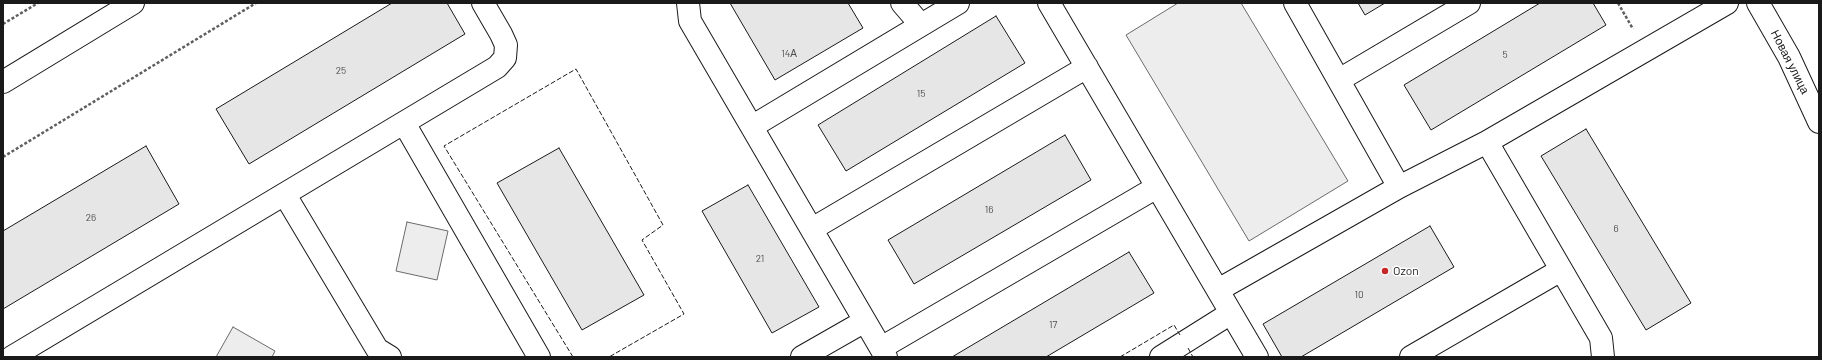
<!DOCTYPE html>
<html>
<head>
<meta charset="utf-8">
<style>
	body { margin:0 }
	#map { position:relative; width:1822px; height:360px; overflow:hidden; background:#fff; font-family:Barlow,sans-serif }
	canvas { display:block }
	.frame { position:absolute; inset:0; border:4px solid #1a1a1a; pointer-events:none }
</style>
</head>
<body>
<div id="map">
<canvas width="1822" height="360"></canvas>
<div class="frame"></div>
</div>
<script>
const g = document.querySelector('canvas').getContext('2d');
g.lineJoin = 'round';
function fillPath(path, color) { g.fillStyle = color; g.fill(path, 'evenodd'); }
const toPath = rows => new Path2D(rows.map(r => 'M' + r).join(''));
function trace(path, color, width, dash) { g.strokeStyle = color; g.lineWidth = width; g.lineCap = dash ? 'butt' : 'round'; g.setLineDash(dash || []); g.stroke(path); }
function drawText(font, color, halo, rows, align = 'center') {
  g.font = font + ' Barlow,sans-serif'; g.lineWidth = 3; g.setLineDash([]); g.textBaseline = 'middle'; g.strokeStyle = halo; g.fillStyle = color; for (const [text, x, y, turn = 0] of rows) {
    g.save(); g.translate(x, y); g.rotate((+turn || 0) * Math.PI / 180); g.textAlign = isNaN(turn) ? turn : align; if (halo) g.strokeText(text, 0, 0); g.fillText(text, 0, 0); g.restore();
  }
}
const green = toPath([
	[1178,3,1241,3,1348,181,1249,241,1126,35,1178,3],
	[407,222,448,231,437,280,396,271,407,222],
	[233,327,275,351,272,357,216,357,233,327]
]);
fillPath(green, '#ededed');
trace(green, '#6a6a6a', 1);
const building = toPath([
	[392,3,447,3,465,34,249,164,216,109,392,3],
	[730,3,848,3,863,28,775,80,730,3],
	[1358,3,1385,3,1365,15,1358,3],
	[1540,3,1593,3,1606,25,1431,130,1404,85,1540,3],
	[996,16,1025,63,846,171,818,125,996,16],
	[1586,129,1691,303,1646,330,1541,156,1586,129],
	[1065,135,1091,180,914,284,888,240,1065,135],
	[146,146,179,204,3,309,3,231,146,146],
	[559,148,644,295,582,330,497,183,559,148],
	[748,185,819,307,772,333,702,211,748,185],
	[1430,226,1454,267,1301,357,1282,357,1263,324,1430,226],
	[1129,252,1154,293,1046,357,952,357,1129,252]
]);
fillPath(building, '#e6e6e6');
trace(building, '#1a1a1a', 1);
const minor = toPath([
	[688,3,690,21,886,357],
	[902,3,921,25],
	[1049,3,1257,357],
	[1295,3,1399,187],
	[1758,3,1789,57,1819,122],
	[1339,80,1469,3],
	[3,82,133,3],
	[404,123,539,357],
	[753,126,958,3],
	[1487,142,1601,338,1603,357],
	[285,195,377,349,390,357],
	[812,229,1087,67],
	[1218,290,1399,187,1487,142,1727,3],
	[881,348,1157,187],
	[12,357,497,67,505,58,506,45,501,34,483,3],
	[802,357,865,321],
	[1161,357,1231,313],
	[1411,357,1561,270]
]);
trace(minor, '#1a1a1a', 24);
trace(toPath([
	[1618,3,1633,29],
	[3,24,38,3],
	[3,157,256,3]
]), '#5f5f5f', 2.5, [3, 2]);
trace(minor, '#fff', 22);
trace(toPath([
	[1188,348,1193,357],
	[573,357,444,146,576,69,663,225,642,240,684,314,609,357],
	[1120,357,1174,325,1180,335]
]), '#1a1a1a', 1, [5, 2]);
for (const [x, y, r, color] of [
	[1385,271,4,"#c62828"]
]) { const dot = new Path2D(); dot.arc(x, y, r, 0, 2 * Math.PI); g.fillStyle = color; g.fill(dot); trace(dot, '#fff', 1.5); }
drawText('10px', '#4d4d4d', null, [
	["14А",789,54],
	["5",1505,55],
	["25",341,71],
	["15",921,94],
	["16",989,210],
	["26",91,218],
	["6",1616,229],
	["21",760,259],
	["10",1359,295],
	["17",1053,325]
]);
drawText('12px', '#1a1a1a', '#fff', [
	["Новая улица",1790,62,63]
]);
drawText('12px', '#1a1a1a', '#fff', [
	["Ozon",1393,271]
], 'left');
</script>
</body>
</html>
